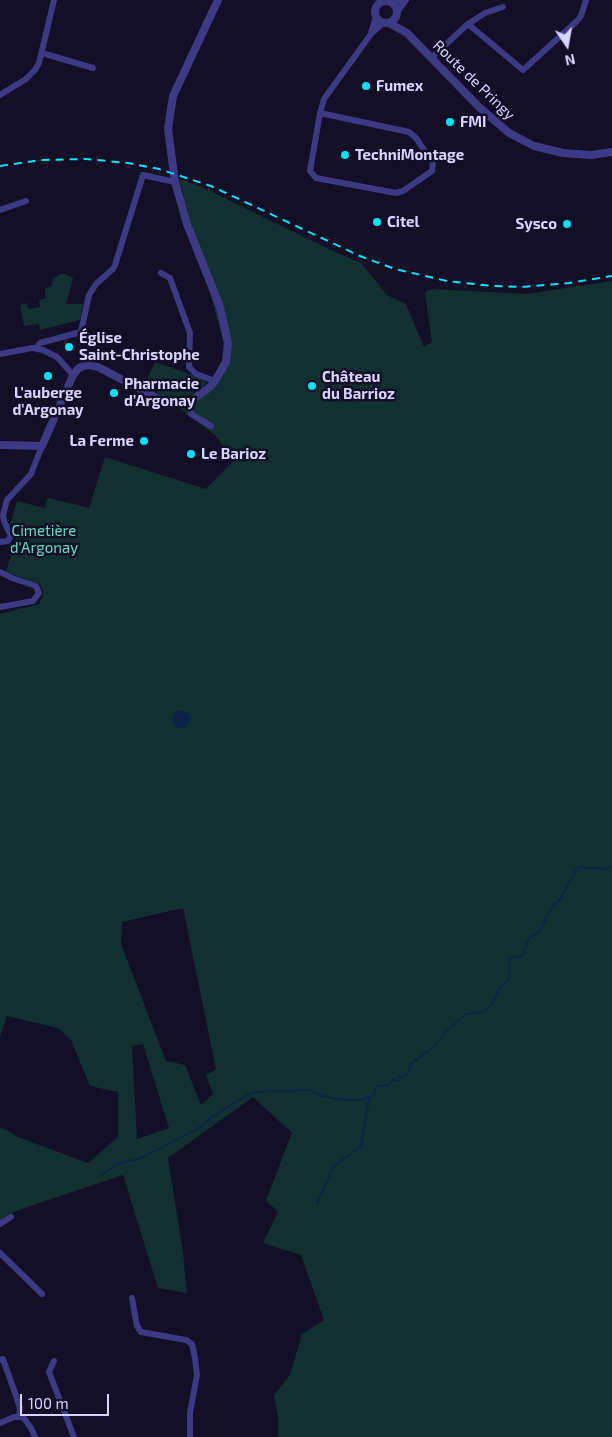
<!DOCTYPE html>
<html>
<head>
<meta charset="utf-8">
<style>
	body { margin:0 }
	#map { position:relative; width:612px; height:1437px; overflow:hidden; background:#130f26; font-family:"Exo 2",sans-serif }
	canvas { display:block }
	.north { position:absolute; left:542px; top:20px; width:50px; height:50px; -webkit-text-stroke:4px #130f26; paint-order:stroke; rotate:168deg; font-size:14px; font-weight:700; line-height:20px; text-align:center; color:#d9d4ff }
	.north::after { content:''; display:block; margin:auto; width:18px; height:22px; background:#d9d4ff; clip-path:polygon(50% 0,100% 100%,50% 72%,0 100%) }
	.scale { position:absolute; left:20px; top:1394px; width:89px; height:22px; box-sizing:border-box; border:2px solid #d9d4ff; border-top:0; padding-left:6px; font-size:15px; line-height:18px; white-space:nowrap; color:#d9d4ff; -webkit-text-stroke:4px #130f26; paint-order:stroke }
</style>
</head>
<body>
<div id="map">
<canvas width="612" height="1437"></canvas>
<div class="north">N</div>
<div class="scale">100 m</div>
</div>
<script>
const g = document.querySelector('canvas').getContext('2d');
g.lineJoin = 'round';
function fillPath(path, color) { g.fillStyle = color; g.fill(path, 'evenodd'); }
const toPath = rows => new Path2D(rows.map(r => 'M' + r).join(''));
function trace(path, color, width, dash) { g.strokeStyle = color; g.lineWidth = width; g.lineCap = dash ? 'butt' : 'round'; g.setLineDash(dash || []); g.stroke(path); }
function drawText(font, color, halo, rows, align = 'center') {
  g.font = font + ' "Exo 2",sans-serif'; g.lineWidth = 5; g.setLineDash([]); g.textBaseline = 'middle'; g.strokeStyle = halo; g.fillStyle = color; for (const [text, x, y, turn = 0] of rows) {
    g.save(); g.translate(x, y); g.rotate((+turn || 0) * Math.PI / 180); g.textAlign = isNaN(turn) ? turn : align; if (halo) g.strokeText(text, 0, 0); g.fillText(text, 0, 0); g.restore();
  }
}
fillPath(toPath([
	[179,179,202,187,333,251,361,263,387,295,406,304,424,347,432,342,425,292,432,289,526,294,612,281,612,1437,278,1437,278,1417,274,1395,290,1375,302,1334,324,1320,301,1255,263,1243,278,1212,266,1200,292,1133,253,1097,168,1158,183,1252,187,1293,158,1288,123,1175,16,1211,0,1221,0,1128,5,1129,18,1137,88,1163,118,1137,118,1092,90,1086,71,1040,58,1028,7,1016,0,1037,0,614,39,604,43,596,43,590,40,584,6,572,19,528,10,525,17,501,45,508,47,499,49,498,89,508,105,457,206,489,233,461,216,436,180,409,210,389,227,355],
	[183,908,216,1069,206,1075,213,1094,201,1105,185,1065,166,1061,121,944,122,922],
	[143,1044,169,1128,137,1139,132,1046],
	[61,274,65,274,73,278,66,304,83,304,80,320,40,330,39,324,24,326,20,305,27,303,28,309,40,307,39,300,46,298,45,288,51,287,54,278],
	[155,362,201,378,207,383,189,396,172,398,163,396,157,393,155,386,146,382]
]), '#12302f');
fillPath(toPath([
	'172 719a9 9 0 1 1 18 0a9 9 0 1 1-18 0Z'
]), '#0c2248');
trace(toPath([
	[101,1176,117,1164,141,1158,199,1128,213,1116,247,1095,256,1092,309,1090,322,1096,344,1100,363,1100,374,1095,376,1086,389,1085,393,1079,398,1081,399,1077,407,1075,412,1063,434,1047,446,1032,466,1014,483,1012,492,1004,499,989,509,979,509,958,521,957,530,937,540,932,542,926,553,905,557,904,578,867,608,869,612,866],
	[317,1203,334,1166,361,1146,369,1098]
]), '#0c2248', 2);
trace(toPath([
	[392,2,401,0],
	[398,11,406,0],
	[468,24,523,70,577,21,581,16,586,0],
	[371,33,376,17],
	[42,53,93,68],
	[431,58,468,24,485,13,503,7],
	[0,95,26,79,35,70,39,63,54,0],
	[320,113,409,132,416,138,433,163,432,171,403,191,396,193,316,178,310,171,320,113,324,99,371,34,383,23],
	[0,210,26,201],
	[161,273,170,278,190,333,189,367,196,374,215,381],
	[36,348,40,343,81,332,89,295,96,284,113,269,115,265,143,175,175,182],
	[0,354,32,348,43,350,57,357,73,375],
	[188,401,191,414,211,426],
	[0,542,8,541,11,536,4,521,3,515,7,500,31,474,42,446],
	[0,572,12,578,36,586,39,593,33,601,0,607],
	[0,1224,11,1217],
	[0,1253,42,1294],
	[132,1298,137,1326,141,1332,186,1340,192,1344,195,1358,197,1375,190,1413,190,1437],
	[0,1360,3,1359,15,1393,20,1408,19,1416],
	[54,1361,49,1372,74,1437],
	[0,1423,14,1417,23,1417,31,1428,35,1437]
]), '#3d3a85', 6);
trace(toPath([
	'375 12a11 11 0 1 1 22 0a11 11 0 1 1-22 0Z',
	[389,23,407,33,479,107,509,133,534,146,563,153,591,155,612,152],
	[0,445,42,446,73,375,78,369,83,366,90,365,98,367,159,399,181,402,192,400,210,387,215,381,226,362,228,343,220,307,187,224,175,182,168,129,173,96,218,0]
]), '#3d3a85', 8);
trace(toPath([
	[0,166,41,160,86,159,128,163,159,169,211,186,360,256,395,269,447,281,492,286,521,287,569,283,612,276]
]), '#00e5ff', 2, [8, 6]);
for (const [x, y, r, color] of [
	[366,86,5,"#00e5ff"],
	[450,122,5,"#00e5ff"],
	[345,155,5,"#00e5ff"],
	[377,222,5,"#00e5ff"],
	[567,224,5,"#00e5ff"],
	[69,347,5,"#00e5ff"],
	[48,376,5,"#00e5ff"],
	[312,386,5,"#00e5ff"],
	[114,393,5,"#00e5ff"],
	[144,441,5,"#00e5ff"],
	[191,454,5,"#00e5ff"]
]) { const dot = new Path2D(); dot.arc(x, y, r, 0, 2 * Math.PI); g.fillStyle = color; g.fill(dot); trace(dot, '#130f26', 2); }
drawText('15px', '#d9d4ff', '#130f26', [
	["Route de Pringy",474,80,44]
]);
drawText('bold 15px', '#d9d4ff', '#130f26', [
	["Fumex",376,86],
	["FMI",460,122],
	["TechniMontage",355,155],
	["Citel",387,222],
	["Sysco",557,224,"right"],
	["Église",79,338],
	["Saint-Christophe",79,355],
	["Château",322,377],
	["du Barrioz",322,394],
	["Pharmacie",124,384],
	["d'Argonay",124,401],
	["L'auberge",48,393,"center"],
	["d'Argonay",48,410,"center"],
	["La Ferme",134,441,"right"],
	["Le Barioz",201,454]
], 'left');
drawText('15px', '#5fe0c0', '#130f26', [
	["Cimetière",44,531],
	["d'Argonay",44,548]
]);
</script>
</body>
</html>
